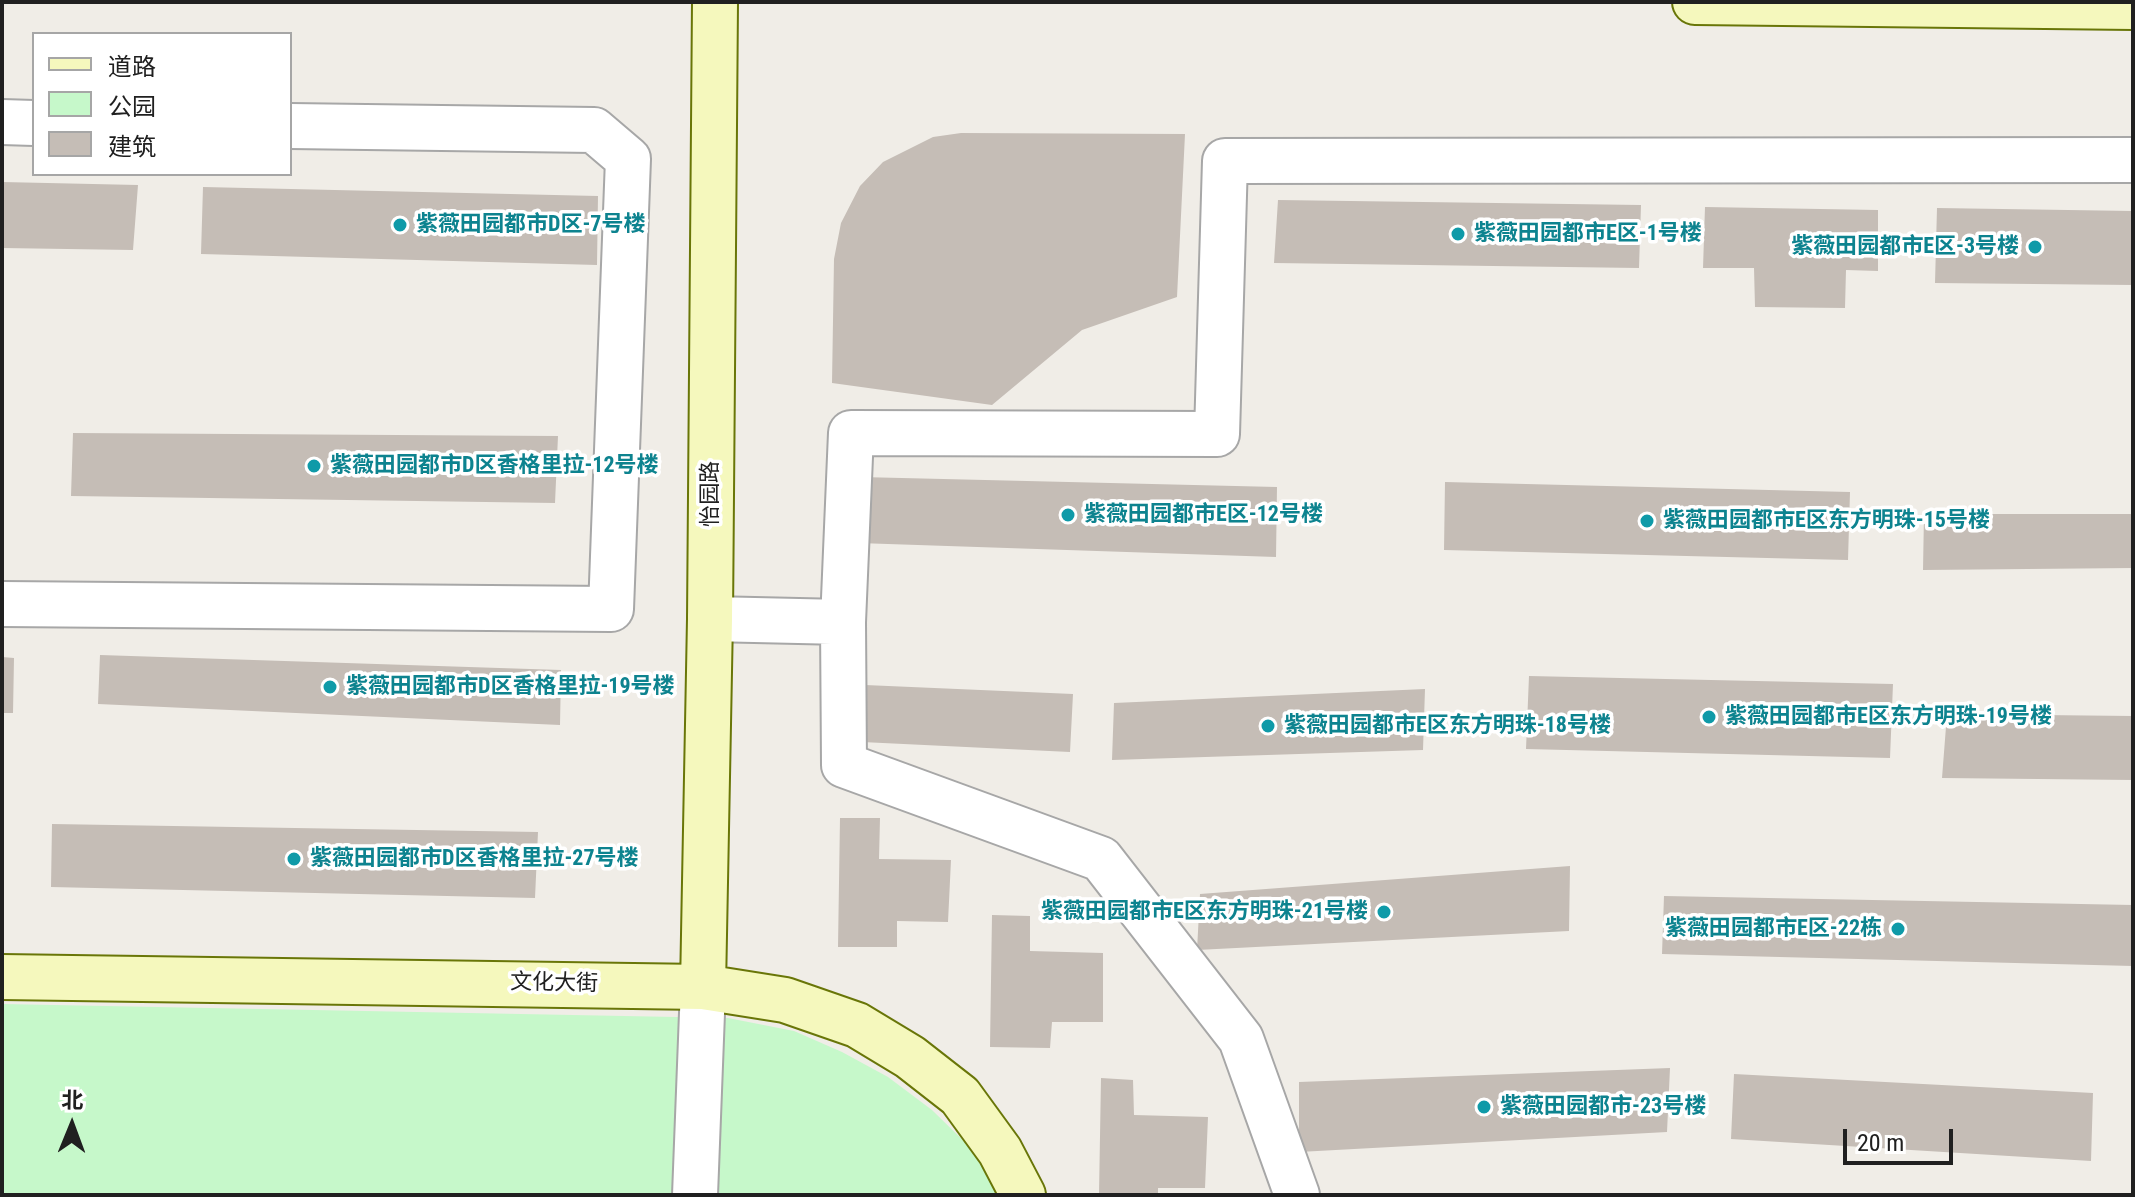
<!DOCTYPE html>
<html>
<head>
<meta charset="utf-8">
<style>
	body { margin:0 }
	#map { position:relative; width:2135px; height:1197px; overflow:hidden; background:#f0ede7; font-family:"Roboto Condensed","Noto Sans SC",sans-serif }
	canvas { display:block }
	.frame { position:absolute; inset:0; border:4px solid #202020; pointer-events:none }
	.legend { position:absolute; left:32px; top:32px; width:260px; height:144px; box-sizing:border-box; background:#fff; border:2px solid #a6a6a6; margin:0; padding:10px 14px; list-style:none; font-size:24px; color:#202020 }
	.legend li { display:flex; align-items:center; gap:16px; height:40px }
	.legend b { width:40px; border:2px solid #a6a6a6 }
	.north { position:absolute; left:32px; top:1085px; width:80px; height:80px; -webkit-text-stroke:6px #fff; paint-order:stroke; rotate:1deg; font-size:22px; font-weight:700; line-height:32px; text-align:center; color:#202020 }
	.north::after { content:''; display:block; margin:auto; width:28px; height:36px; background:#202020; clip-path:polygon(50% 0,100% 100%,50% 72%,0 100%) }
	.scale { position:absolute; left:1843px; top:1129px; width:110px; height:36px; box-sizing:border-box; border:4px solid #202020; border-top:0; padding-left:10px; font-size:24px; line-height:28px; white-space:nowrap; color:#202020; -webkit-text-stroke:6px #fff; paint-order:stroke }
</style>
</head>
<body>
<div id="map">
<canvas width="2135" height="1197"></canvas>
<div class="frame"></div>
<ul class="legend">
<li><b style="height:10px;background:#f5f8bd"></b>道路</li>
<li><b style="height:22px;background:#c6f8ca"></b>公园</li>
<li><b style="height:22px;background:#c5bdb6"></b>建筑</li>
</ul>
<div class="north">北</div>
<div class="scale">20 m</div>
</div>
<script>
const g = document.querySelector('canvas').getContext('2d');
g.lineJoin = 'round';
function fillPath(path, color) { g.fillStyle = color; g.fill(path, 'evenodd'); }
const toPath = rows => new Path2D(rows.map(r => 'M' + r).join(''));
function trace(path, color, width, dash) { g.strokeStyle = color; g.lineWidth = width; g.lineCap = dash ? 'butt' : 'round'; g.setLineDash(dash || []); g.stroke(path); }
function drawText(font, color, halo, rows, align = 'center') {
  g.font = font + ' "Roboto Condensed","Noto Sans SC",sans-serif'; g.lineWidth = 7; g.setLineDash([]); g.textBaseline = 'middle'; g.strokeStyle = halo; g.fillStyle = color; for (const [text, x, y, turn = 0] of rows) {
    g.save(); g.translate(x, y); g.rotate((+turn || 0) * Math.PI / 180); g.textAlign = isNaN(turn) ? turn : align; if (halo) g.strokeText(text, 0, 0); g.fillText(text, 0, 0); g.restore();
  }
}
fillPath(toPath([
	[2,1004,728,1018,794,1031,842,1052,888,1077,932,1110,976,1153,1001,1195,2,1195]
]), '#c6f8ca');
fillPath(toPath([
	[961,133,1185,134,1177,297,1082,330,992,405,832,383,834,259,841,223,860,186,883,162,933,137],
	[2,182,138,185,133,250,2,248],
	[203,187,598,196,597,265,201,254],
	[1278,200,1641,205,1639,268,1274,263],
	[1705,207,1878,210,1878,271,1846,270,1845,308,1755,307,1754,268,1703,268],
	[1937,208,2133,211,2133,285,1935,283],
	[73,433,558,436,555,503,71,496],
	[860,477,1277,487,1276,557,858,543],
	[1445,482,1850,492,1848,560,1444,550],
	[1924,514,2133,514,2133,568,1923,570],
	[100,655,561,670,560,725,98,704],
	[2,657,14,658,13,713,2,713],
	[1529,676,1893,684,1890,758,1526,749],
	[865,685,1073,694,1070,752,862,742],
	[1425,689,1423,750,1112,760,1114,703],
	[1947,714,2133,716,2133,780,1942,778],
	[840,818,880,818,879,859,951,860,948,922,897,921,897,947,838,947],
	[52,824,538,832,535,898,51,887],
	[1570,866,1569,931,1197,950,1200,894],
	[1664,896,2133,905,2133,966,1662,954],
	[992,915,1030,916,1030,951,1103,953,1103,1022,1052,1022,1050,1048,990,1047],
	[1670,1068,1667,1132,1299,1152,1299,1082],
	[1734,1074,2093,1093,2091,1161,1731,1139],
	[1101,1078,1133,1080,1134,1115,1208,1117,1205,1188,1158,1188,1158,1195,1099,1195]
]), '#c5bdb6');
const street = toPath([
	[2,122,34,123],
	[2,604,611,609,628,159,594,130,290,126],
	[710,619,843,622],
	[695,1195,703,987],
	[1297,1195,1241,1039,1101,859,844,765,843,622,851,433,1217,434,1225,161,2133,160]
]);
const secondary = toPath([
	[1695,2,2133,7],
	[2,977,703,987,785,1000,857,1025,910,1057,960,1096,1000,1151,1023,1195],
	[703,987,710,619,715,2]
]);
trace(street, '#a7a7a7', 48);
trace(secondary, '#697608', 48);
trace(street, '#fff', 44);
trace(secondary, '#f5f8bd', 44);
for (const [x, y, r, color] of [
	[400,225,8,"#0f9aa8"],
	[1458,234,8,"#0f9aa8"],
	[2035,247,8,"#0f9aa8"],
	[314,466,8,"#0f9aa8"],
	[1068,515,8,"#0f9aa8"],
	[1647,521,8,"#0f9aa8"],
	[330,687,8,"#0f9aa8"],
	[1709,717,8,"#0f9aa8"],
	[1268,726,8,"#0f9aa8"],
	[294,859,8,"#0f9aa8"],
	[1384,912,8,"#0f9aa8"],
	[1898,929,8,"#0f9aa8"],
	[1484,1107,8,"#0f9aa8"]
]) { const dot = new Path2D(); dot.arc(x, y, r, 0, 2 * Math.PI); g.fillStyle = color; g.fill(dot); trace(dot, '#fff', 3); }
drawText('bold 22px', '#0d838f', '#fff', [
	["紫薇田园都市D区-7号楼",416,225],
	["紫薇田园都市E区-1号楼",1474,234],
	["紫薇田园都市E区-3号楼",2019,247,"right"],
	["紫薇田园都市D区香格里拉-12号楼",330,466],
	["紫薇田园都市E区-12号楼",1084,515],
	["紫薇田园都市E区东方明珠-15号楼",1663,521],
	["紫薇田园都市D区香格里拉-19号楼",346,687],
	["紫薇田园都市E区东方明珠-19号楼",1725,717],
	["紫薇田园都市E区东方明珠-18号楼",1284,726],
	["紫薇田园都市D区香格里拉-27号楼",310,859],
	["紫薇田园都市E区东方明珠-21号楼",1368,912,"right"],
	["紫薇田园都市E区-22栋",1882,929,"right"],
	["紫薇田园都市-23号楼",1500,1107]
], 'left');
drawText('22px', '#202020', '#fff', [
	["怡园路",711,494,-90],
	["文化大街",554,984,1]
]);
</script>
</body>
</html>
